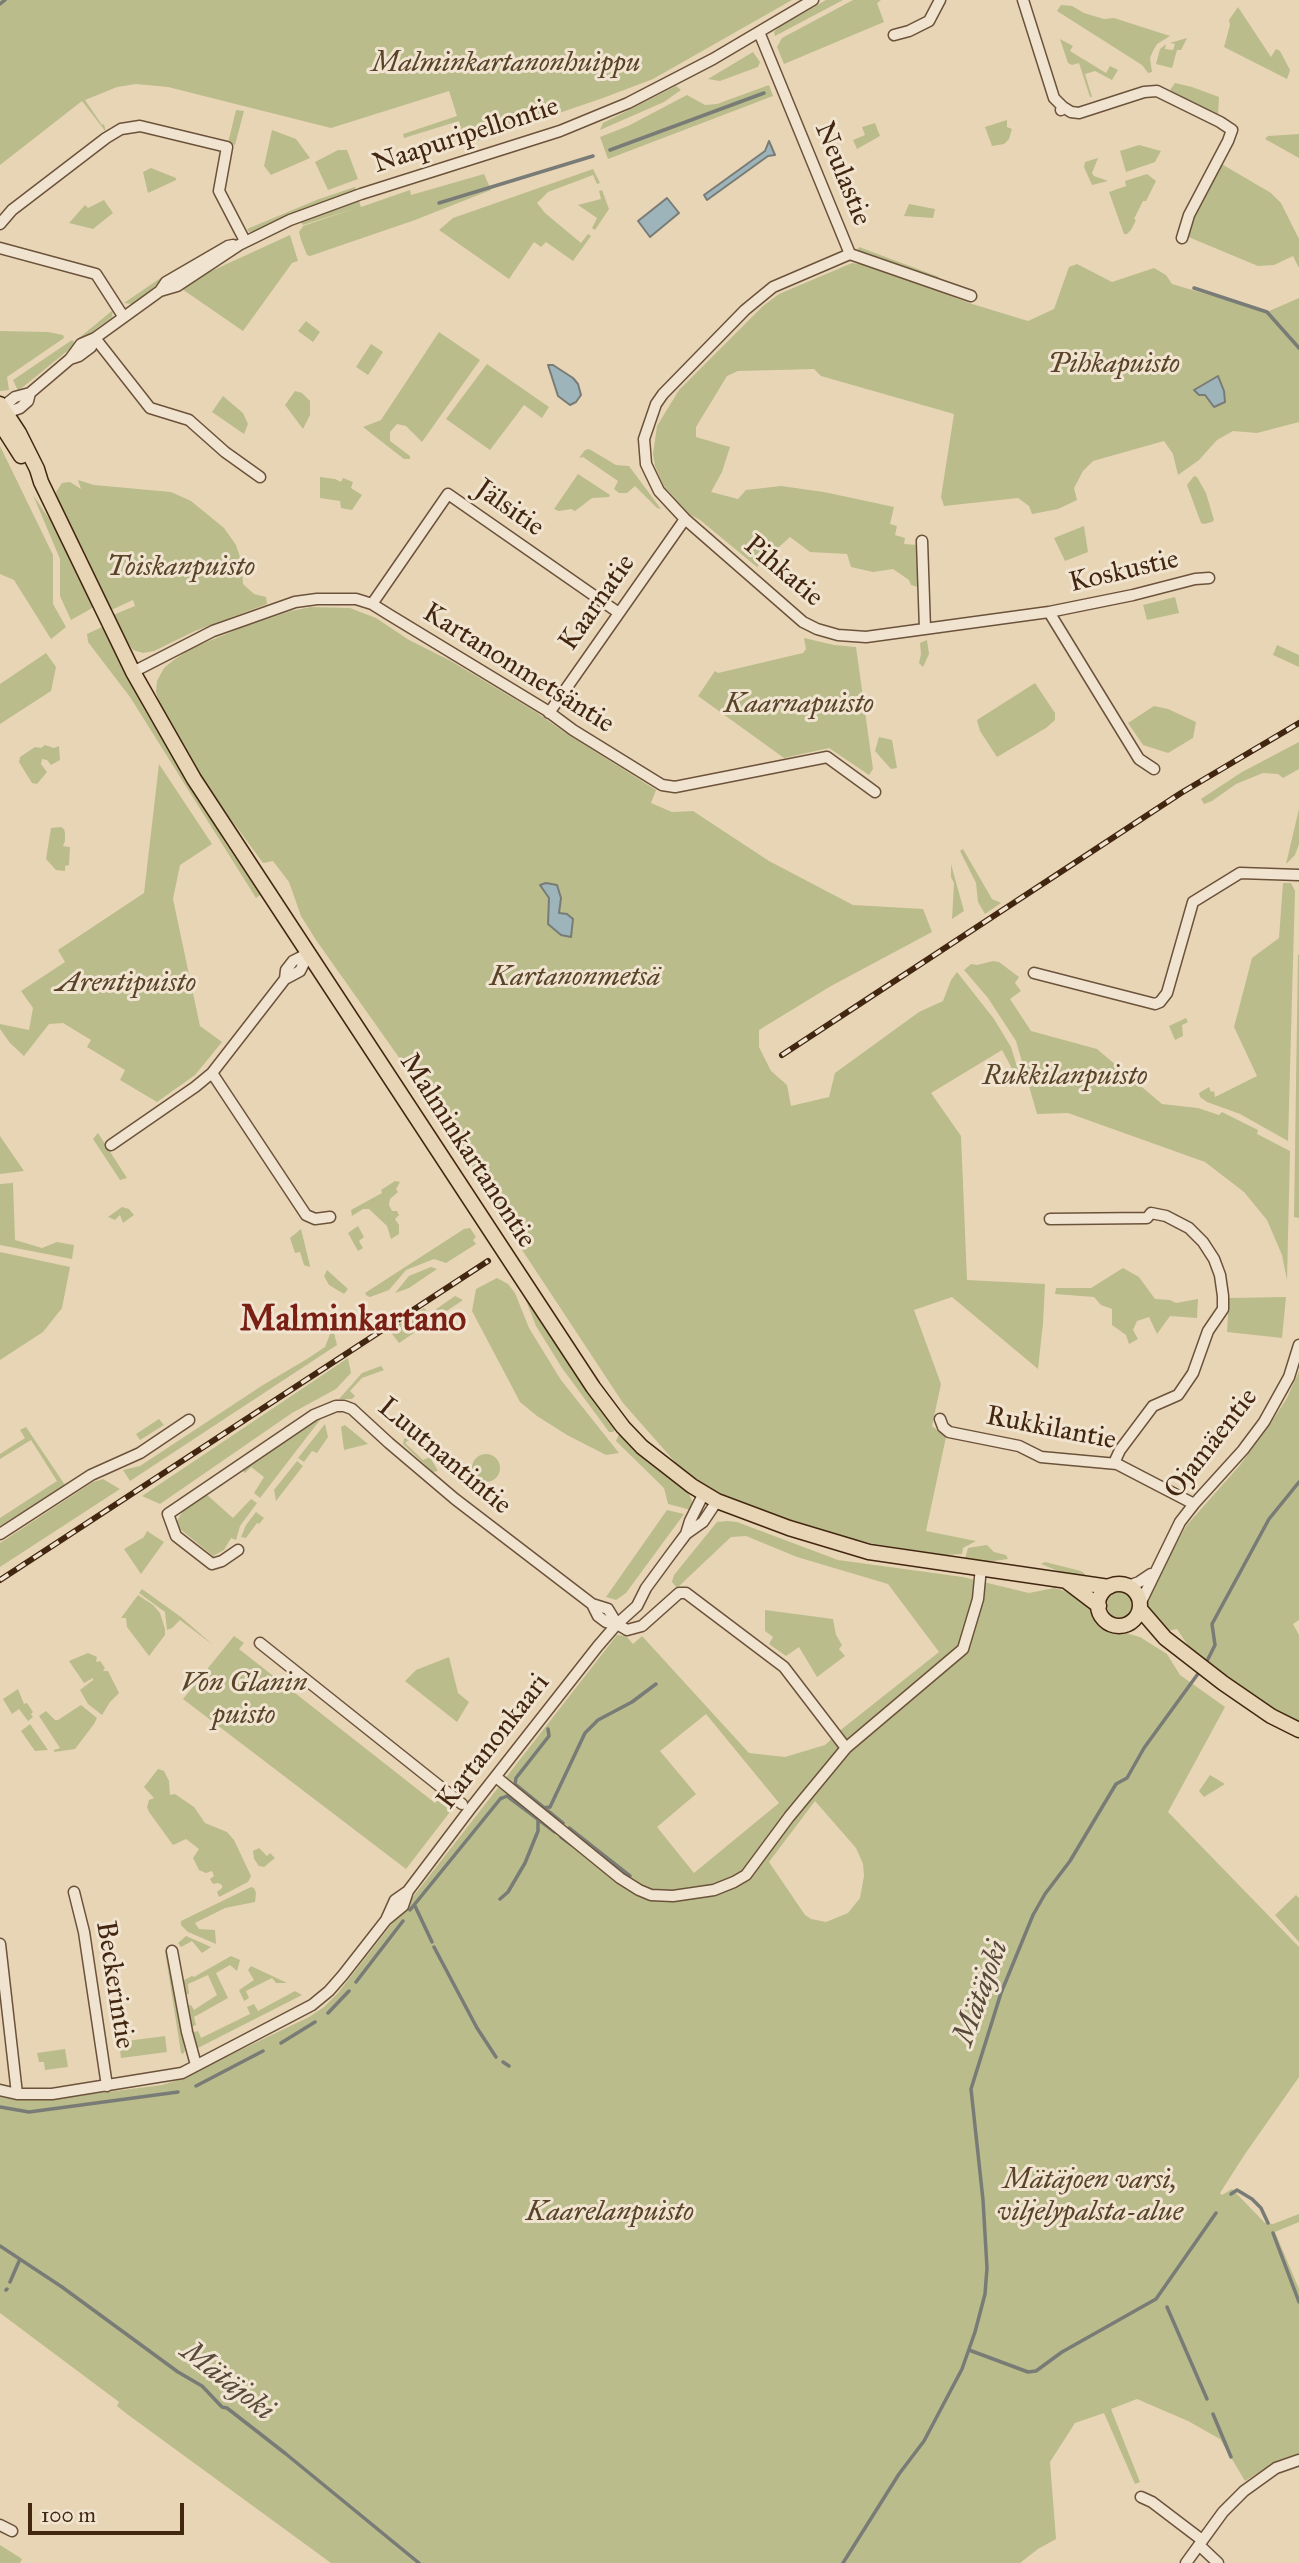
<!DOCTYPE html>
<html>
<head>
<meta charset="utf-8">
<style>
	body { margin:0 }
	#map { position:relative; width:1299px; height:2563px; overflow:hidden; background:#e8d5b6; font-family:"IM FELL Great Primer",serif }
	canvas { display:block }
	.scale { position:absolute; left:28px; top:2503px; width:156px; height:32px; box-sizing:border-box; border:4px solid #422610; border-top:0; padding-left:9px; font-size:21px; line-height:24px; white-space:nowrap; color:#422610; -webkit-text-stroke:5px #f0e4d0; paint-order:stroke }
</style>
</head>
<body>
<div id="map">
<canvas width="1299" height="2563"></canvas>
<div class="scale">100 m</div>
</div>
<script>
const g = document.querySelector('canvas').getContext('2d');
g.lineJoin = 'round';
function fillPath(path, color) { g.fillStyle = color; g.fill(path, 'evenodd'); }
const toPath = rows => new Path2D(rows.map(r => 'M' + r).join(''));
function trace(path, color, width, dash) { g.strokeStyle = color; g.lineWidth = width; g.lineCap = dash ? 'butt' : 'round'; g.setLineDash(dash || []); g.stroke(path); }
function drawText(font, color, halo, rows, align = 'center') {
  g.font = font + ' "IM FELL Great Primer",serif'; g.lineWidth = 6; g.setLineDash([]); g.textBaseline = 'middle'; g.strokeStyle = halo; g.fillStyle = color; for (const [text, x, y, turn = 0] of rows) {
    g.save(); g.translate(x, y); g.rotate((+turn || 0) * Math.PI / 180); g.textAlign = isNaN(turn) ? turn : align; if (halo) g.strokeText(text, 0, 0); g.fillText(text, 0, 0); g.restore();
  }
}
fillPath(toPath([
	[0,0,792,0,653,79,603,98,468,144,465,142,459,121,404,138,403,134,457,116,449,91,331,128,168,87,136,84,117,87,85,100,102,125,104,124,106,132,82,101,0,165],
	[826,0,843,0,775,36,774,32,779,27],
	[853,0,881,0,877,3,884,22,784,64,777,47,782,38],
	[1061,5,1072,6,1084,13,1104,19,1114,18,1170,36,1157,44,1153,51,1150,58,1152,72,1148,73,1142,65,1057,11],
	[1238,7,1271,57,1276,49,1280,51,1290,70,1287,79,1224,47,1230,25,1229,20],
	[1187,38,1181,50,1177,50,1172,68,1156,64,1160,49,1166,44,1165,49,1173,50,1175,44,1170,43],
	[1060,39,1073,46,1070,51,1106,73,1110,66,1118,70,1112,80,1095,71,1085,74,1092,97,1090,97,1079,63,1072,65,1068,63],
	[753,52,760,62,758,67,720,81,708,79],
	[1175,83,1192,87,1219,97,1218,117,1173,93,1170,90],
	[769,85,773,96,608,159,600,137,628,126,687,95,705,105,717,104],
	[676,86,681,90,664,102,600,130,603,123],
	[236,110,244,111,235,145,228,143],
	[1007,120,1007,127,1012,129,1009,139,1004,144,992,146,985,127],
	[875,123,880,136,857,149,853,140,865,135,862,127],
	[272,130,296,139,310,158,271,175,264,166],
	[1299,134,1299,158,1265,139,1268,136],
	[1139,145,1161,151,1155,162,1126,172,1120,151],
	[338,150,347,150,358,179,328,190,315,162],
	[1098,158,1092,173,1094,176,1108,181,1092,185,1084,167,1085,162],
	[1220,163,1271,193,1281,203,1299,239,1299,268,1293,256,1274,265,1258,266,1186,236,1193,222,1190,220,1207,194],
	[151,168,176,178,176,180,148,193,143,172],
	[593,169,600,183,597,184,593,175,548,192,537,203,545,213,581,243,588,234,591,236,573,261,546,242,541,247,534,242,509,279,439,230,453,218],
	[484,174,491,190,415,220,310,256,307,255,301,240,299,232,303,226,359,207,303,225,300,221,359,201,361,207,410,190,411,195],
	[1147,174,1156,181,1146,201,1143,201,1134,219,1136,220,1131,230,1127,234,1124,234,1109,192,1126,186,1125,181],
	[355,187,356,190,292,213,255,231,249,232,247,229,319,199],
	[602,190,609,209,595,230,592,228,597,218,578,205,601,199,599,191],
	[104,200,113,213,93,229,69,223,85,205,88,208],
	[909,204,935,209,933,218,904,216],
	[290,235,298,261,292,263,243,331,182,289,207,273],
	[859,247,939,277,937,281,857,251],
	[852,263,873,266,969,303,1028,321,1054,309,1069,267,1077,264,1112,282,1154,268,1166,275,1172,284,1267,312,1299,298,1299,422,1257,433,1233,431,1217,440,1199,460,1178,475,1173,454,1164,441,1093,461,1083,471,1074,488,1077,500,1058,509,1032,514,1029,506,1018,498,944,506,941,497,954,414,821,376,814,369,738,371,727,376,696,427,696,437,730,447,722,472,711,492,738,499,746,490,781,486,824,492,894,507,890,524,897,526,895,535,905,538,904,544,918,545,921,585,918,587,911,585,909,580,893,569,873,572,851,567,847,554,810,552,790,537,757,567,700,520,689,514,664,486,655,466,653,454,657,426,679,390,763,306,779,294],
	[162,277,166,278,132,304,124,303],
	[113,310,112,317,81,340,79,338],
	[306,321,320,332,313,342,298,331],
	[0,331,48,332,63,335,64,338,7,377,9,390,0,391],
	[439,332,480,360,422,442,406,426,397,424,390,432,390,441,410,456,410,459,404,459,363,427,381,420],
	[72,340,76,344,18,391,13,380],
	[371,344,383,352,368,375,356,367],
	[487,364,549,407,542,418,524,405,490,450,446,419],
	[295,391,302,393,310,401,310,415,303,429,285,405],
	[223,396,243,413,248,424,244,434,212,412],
	[0,446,53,555,53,604,66,627,51,639,14,580,0,574],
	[589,449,616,465,629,466,661,509,657,508,635,486,627,493,619,493,614,489,618,481,583,457,579,458,585,450],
	[578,474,610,495,609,497,592,498,575,511,571,509,559,511,554,509],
	[1194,476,1197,477,1206,493,1214,520,1212,522,1204,524,1201,523,1187,485],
	[320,477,335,479,341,482,343,478,353,482,351,488,362,495,352,510,341,508,340,501,320,498],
	[78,480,94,485,171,492,191,501,224,528,236,545,241,560,243,584,254,594,266,597,267,604,195,631,154,651,143,653,133,650,122,635,113,615,135,606,133,600,109,611,60,510,56,492,62,483,70,482,81,489],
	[33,495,50,520,94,607,71,620,60,596,60,559],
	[1084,526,1088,552,1065,561,1054,538],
	[1175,597,1179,613,1147,620,1143,605],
	[311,607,350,608,376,618,409,640,451,661,536,712,564,732,656,790,651,803,672,812,693,811,769,861,853,905,923,909,932,932,831,986,759,1030,759,1047,771,1071,787,1085,791,1106,829,1097,835,1073,919,1012,943,1001,951,980,957,972,994,1019,1011,1047,1018,1070,1016,1076,1002,1050,931,1093,961,1136,967,1280,1045,1284,1043,1323,1038,1369,952,1297,914,1310,941,1384,932,1426,946,1437,926,1531,976,1541,963,1548,962,1554,946,1555,875,1544,796,1525,730,1499,683,1471,623,1403,503,1221,429,1100,316,940,301,916,289,882,273,861,263,863,230,818,205,782,160,704,156,692,157,681,164,668,175,659,192,648,243,627,291,611],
	[102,627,147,714,226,844,260,895,256,898,130,697,88,642,87,634],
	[804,638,834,645,856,647,873,769,869,775,829,748,784,758,698,696,715,671,718,673,803,653,806,649],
	[927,640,929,654,923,667,919,663,921,654,920,643],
	[1277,645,1299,655,1299,667,1273,655],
	[46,653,56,667,51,691,0,724,0,684],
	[1035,683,1055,713,1055,720,1046,728,997,757,980,731,977,720],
	[1154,706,1168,709,1196,722,1193,738,1168,753,1143,745,1128,723],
	[879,737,892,740,897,768,891,769,875,751],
	[1299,742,1299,769,1283,778,1278,774,1263,773,1236,784,1212,801,1204,804,1201,799,1242,772],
	[45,745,54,748,59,746,60,760,51,765,47,760,42,759,41,764,47,772,37,784,32,783,19,762,20,757,35,747,41,748],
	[159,764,212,844,180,865,173,899,200,1026,222,1042,195,1075,157,1102,120,1080,125,1070,87,1047,91,1040,63,1023,49,1024,24,1056,10,1043,0,1029,0,1024,29,1030,33,1008,21,991,65,962,58,950,144,893],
	[1299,809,1299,844,1295,855,1286,864],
	[61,827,64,829,65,833,65,841,63,846,70,847,69,865,65,866,65,871,56,870,46,859,51,828],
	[963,849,992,899,1001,903,985,914,978,902,976,883,960,851],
	[951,864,964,911,952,919,954,883,951,877],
	[1283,883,1291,883,1295,891,1288,1141,1240,1114,1207,1102,1200,1097,1199,1093,1209,1087,1211,1092,1214,1091,1215,1097,1257,1076,1234,1027,1252,958,1279,938],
	[1298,955,1299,955,1299,1218,1294,1217],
	[993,961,999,962,1019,977,1015,983,1021,991,1010,999,1031,1031,1097,1049,1162,1104,1198,1108,1219,1115,1222,1112,1258,1130,1257,1134,1290,1151,1287,1280,1282,1255,1267,1220,1244,1192,1205,1162,1068,1113,1037,1114,1016,1041,988,998,964,970,971,964,977,965],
	[1186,1018,1188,1022,1182,1025,1183,1036,1175,1040,1169,1026],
	[98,1133,127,1178,120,1180,93,1139],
	[0,1136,24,1171,0,1174],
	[395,1181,400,1182,396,1189,398,1192,390,1199,389,1205,392,1211,397,1211,399,1215,395,1219,399,1225,399,1234,391,1239,387,1226,369,1209,363,1209,352,1216,351,1210,382,1193,381,1190],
	[13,1183,15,1240,42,1248,57,1242,74,1245,72,1259,0,1245,0,1184],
	[122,1207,129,1209,134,1215,123,1223,120,1215,115,1220,108,1217],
	[358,1226,364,1237,359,1241,363,1248,358,1251,348,1233],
	[470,1228,476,1237,473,1240,476,1244,446,1263,434,1259,406,1270,389,1290,370,1297,367,1296,365,1293,464,1229],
	[301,1229,310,1266,310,1267,304,1265,300,1252,295,1253,290,1238],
	[0,1252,70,1267,62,1308,43,1332,0,1360],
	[431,1267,437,1269,409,1288,395,1293,409,1276],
	[1123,1268,1139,1277,1155,1299,1170,1300,1176,1303,1198,1299,1197,1318,1170,1316,1157,1334,1149,1317,1137,1321,1133,1330,1138,1339,1129,1344,1126,1335,1112,1325,1112,1309,1101,1305,1094,1297,1055,1294,1056,1288,1091,1288],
	[327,1270,348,1289,344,1294,329,1285,324,1276],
	[497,1278,508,1284,515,1293,529,1328,561,1380,619,1453,606,1455,567,1435,537,1416,520,1402,472,1311,476,1289],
	[523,1293,616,1429,613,1432,609,1432,562,1368,536,1326],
	[455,1296,463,1300,399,1343,389,1330,424,1308,429,1314],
	[1286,1297,1282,1338,1227,1332,1229,1298],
	[334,1333,337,1345,130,1481,123,1470,140,1466,263,1385,307,1359,325,1347,330,1334],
	[348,1358,351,1373,336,1389,292,1413,160,1504,142,1496],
	[381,1366,384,1370,362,1378,350,1391,355,1396,352,1399,339,1399,362,1373],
	[1299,1371,1299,1620,1293,1624,1299,1635,1299,1723,1289,1719,1242,1689,1191,1650,1177,1629,1167,1631,1147,1608,1148,1596,1186,1526,1240,1465,1267,1429,1287,1398],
	[323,1416,260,1498,254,1493,264,1477,251,1467,245,1473,241,1469],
	[159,1419,164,1425,140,1440,136,1434],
	[325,1424,328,1437,317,1453,312,1451,304,1462,298,1458],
	[345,1425,368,1444,344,1450,341,1427],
	[26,1427,65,1485,0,1526,0,1518,57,1481,31,1440,0,1459,0,1454,25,1438,20,1430],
	[619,1434,639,1455,689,1494,692,1501,691,1510,668,1504,664,1488,616,1441],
	[410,1435,413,1437,405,1443,423,1460,430,1457,438,1471,433,1472,403,1444,404,1439],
	'472 1468a14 14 0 1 1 28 0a14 14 0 1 1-28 0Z',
	[297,1461,303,1466,276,1501,274,1490],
	[103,1479,120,1489,0,1567,0,1543,93,1482],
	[206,1494,233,1518,251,1499,257,1503,240,1526,236,1540,231,1538,224,1550,213,1556,180,1529,177,1521,184,1509],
	[667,1510,684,1514,626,1593,616,1600,606,1597],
	[256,1512,264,1518,259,1524,257,1523,246,1538,241,1537,246,1525],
	[727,1521,737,1522,838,1560,963,1577,1029,1593,1054,1588,1062,1590,1093,1605,1100,1621,1108,1628,1119,1631,1127,1630,1129,1634,1140,1637,1167,1654,1180,1675,1225,1707,1168,1812,1299,1947,1299,2077,1245,2154,1220,2193,1222,2195,1232,2189,1265,2223,1273,2224,1299,2214,1299,2222,1275,2232,1299,2289,1299,2455,1271,2465,1245,2481,1220,2439,1188,2421,1137,2399,1111,2409,1140,2482,1135,2484,1104,2413,1075,2423,1050,2462,1056,2539,1038,2549,1020,2563,331,2563,127,2414,117,2406,119,2402,0,2313,0,2096,15,2100,45,2100,162,2085,178,2080,309,2017,324,2007,338,1993,617,1635,626,1636,633,1644,642,1636,749,1753,785,1757,825,1745,842,1729,939,1652,888,1584,797,1557,746,1536,731,1537,677,1588,672,1582,674,1575,717,1522],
	[706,1714,779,1803,694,1873,657,1827,696,1794,660,1751],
	[815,1801,856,1848,863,1864,864,1876,860,1898,848,1913,826,1922,811,1919,805,1915,769,1862],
	[147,1531,164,1542,141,1574,124,1549,144,1537],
	[987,1545,994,1552,1006,1555,1008,1559,986,1562,965,1559,968,1548],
	[1045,1562,1081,1571,1085,1574,1085,1577,1063,1573,1041,1564],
	[142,1589,181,1617,213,1645,180,1620,172,1628,167,1630,165,1612,139,1593],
	'1107 1605a13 13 0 1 1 26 0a13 13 0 1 1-26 0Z',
	[138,1595,153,1605,160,1613,165,1629,165,1635,149,1656,127,1627,126,1618,121,1618],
	[765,1610,833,1619,836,1635,842,1645,839,1649,845,1656,817,1677,799,1647,786,1656,769,1644,773,1637,765,1631],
	[234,1636,244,1643,239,1649,435,1803,444,1794,452,1802,453,1808,406,1869,183,1699],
	[88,1653,97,1657,96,1662,100,1661,105,1668,103,1671,108,1671,119,1693,110,1702,102,1715,88,1704,80,1690,93,1680,93,1678,84,1683,69,1661],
	[449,1657,458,1693,469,1702,457,1722,405,1681,416,1670],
	[18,1689,24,1704,27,1703,33,1712,31,1714,33,1717,28,1721,19,1709,12,1714,3,1699],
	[81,1705,97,1718,94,1724,75,1749,54,1752,54,1750,60,1748,39,1716,46,1711,55,1720,58,1720],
	[30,1724,48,1750,35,1751,21,1731],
	[158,1769,164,1771,169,1781,170,1795,175,1794,194,1807,205,1823,227,1832,234,1840,251,1876,248,1882,219,1897,217,1892,222,1888,222,1885,218,1883,213,1884,210,1879,214,1876,212,1871,206,1873,199,1870,193,1858,199,1849,186,1839,173,1845,149,1812,147,1807,149,1800,154,1798,144,1787],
	[1210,1775,1225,1784,1204,1797,1199,1791],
	[259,1848,267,1856,270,1853,275,1858,264,1867,259,1866,254,1859,253,1851],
	[251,1887,254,1888,256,1893,255,1902,225,1908,195,1923,199,1929,215,1930,216,1944,188,1932,181,1925,181,1921],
	[1296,1895,1299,1898,1299,1942,1275,1915],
	[186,1936,211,1947,202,1953,192,1941,181,1947,178,1943],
	[168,1948,171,1952,185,2051,183,2054,181,2053,165,1951],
	[231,1956,240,1960,237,1971,230,1965,216,1973,228,1998,194,2017,196,2025,189,2028,186,2006,191,2005,194,2010,217,1995,208,1975,188,1984,189,1994,184,1995,182,1981,192,1976,194,1977],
	[251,1966,287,1983,276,1983,272,1978,246,1991,249,1998,244,2001,239,1990,254,1980,248,1970],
	[295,1991,302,1995,196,2049,191,2033,198,2031,201,2038,250,2014,247,2007,254,2004,258,2011],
	[165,2036,167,2052,121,2058,119,2042],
	[65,2049,68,2067,45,2070,44,2062,39,2062,37,2053],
	[0,2545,22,2559,20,2563,0,2563]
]), '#babc8b');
const water = toPath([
	[769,141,775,155,768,156,707,200,704,195,765,151,769,141],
	[667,198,679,213,650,237,638,221,667,198],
	[548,365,553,365,573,378,578,384,581,395,576,402,570,405,558,396,548,365],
	[1218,376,1224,391,1225,402,1214,407,1205,395,1199,395,1194,390,1218,376],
	[546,883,557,885,561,898,559,913,567,914,573,919,571,937,561,935,548,924,549,898,540,885,546,883]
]);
fillPath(water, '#9db5ba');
trace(water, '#797c76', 2);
trace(toPath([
	[0,4,5,0],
	[610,150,764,93],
	[439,203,593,156],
	[1194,288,1267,312,1299,348],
	[1205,1665,1215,1645,1212,1624,1269,1519,1299,1482],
	[548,1729,549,1736,516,1778,515,1784,563,1823],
	[500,1799,507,1796,555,1832],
	[543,1808,550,1807,585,1733,598,1720,632,1702,656,1684],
	[569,1828,630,1876],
	[561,1837,572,1845],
	[500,1899,508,1892,525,1863,538,1831,538,1819],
	[415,1906,432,1942],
	[410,1910,501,1798],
	[434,1947,477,2028,496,2057],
	[356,1982,403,1921],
	[328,2013,349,1991],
	[281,2043,315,2022],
	[503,2062,509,2066],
	[196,2086,263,2051],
	[0,2107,29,2112,178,2092],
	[1231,2194,1237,2190,1252,2199,1261,2208,1268,2223],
	[1273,2233,1299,2302],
	[0,2246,62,2287,178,2372,202,2386,222,2407,227,2408,286,2454,419,2563],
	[10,2282,20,2259],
	[6,2290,7,2289],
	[1167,2307,1207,2399],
	[969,2350,1028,2372,1036,2371,1062,2352,1156,2299,1216,2213],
	[1213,2414,1231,2457],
	[843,2563,899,2474,924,2441,962,2369,975,2332,985,2294,987,2268,983,2200,971,2089,1001,1993,1033,1915,1045,1894,1070,1861,1116,1784,1127,1778,1144,1748,1200,1671]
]), '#797c76', 3.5);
const minor = toPath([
	[1023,0,1054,98,1063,107,1061,110],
	[759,32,850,254,971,296],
	[894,35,909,31,929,21,940,0],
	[1063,107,1071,112,1079,113,1144,92,1157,91,1220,122,1232,130,1228,141,1189,215,1182,238],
	[0,224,12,210,106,138,121,129,140,126,227,147,219,191,245,241],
	[0,248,96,274,123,316],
	[850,254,773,287,745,310,663,394,656,404,644,439,646,464,659,491,685,519,803,622,817,629,838,635,866,637,1049,612,1139,759,1154,769],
	[160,291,177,286,239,245,290,220,361,194,560,131,628,103,713,59,813,0],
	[95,338,150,408,189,420,225,452,260,477],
	[70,359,79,356,91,347,95,338,160,291,166,282,228,246,233,245],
	[0,409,15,397,30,393,70,359,81,344,95,338],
	[0,415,20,408,28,401,30,393],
	[922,541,925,629],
	[372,604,448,494,619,613],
	[1049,612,1133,595,1195,579,1209,578],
	[133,672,213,631,295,602,317,599,356,599,372,604,388,614,546,710,573,730,662,785,675,787,827,757,875,792],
	[549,713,685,519],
	[1034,973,1155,1004,1160,1002,1167,993,1193,902,1240,873,1299,875],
	[285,979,300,971,309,953],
	[212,1073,306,1215,315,1219,330,1217],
	[111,1145,195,1087,212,1073,285,979,286,970,293,961,309,953],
	[1050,1219,1147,1218,1151,1213,1166,1216,1189,1228,1203,1242,1214,1259,1220,1275,1223,1296,1223,1309,1208,1331,1193,1373,1178,1395,1153,1406,1120,1450,1114,1463],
	[940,1419,943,1427,949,1432,1019,1446,1041,1457,1117,1464,1194,1504],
	[0,1534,91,1475,140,1453,189,1420],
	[686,1534,690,1521,704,1493],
	[238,1550,222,1561,212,1564,176,1536,168,1514,314,1415,336,1406,344,1406,352,1409,389,1443,455,1499,592,1604,598,1616,606,1622,617,1624,627,1630,642,1626,679,1593,686,1593,784,1667,846,1748],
	[1128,1586,1139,1582,1151,1574],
	[592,1604,608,1609,617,1624],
	[1140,1604,1180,1522,1194,1504,1243,1450,1264,1422,1289,1377,1299,1345],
	[260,1643,462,1804],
	[496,1777,620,1878,639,1890,651,1895,673,1896,714,1890,734,1882,746,1875,789,1817,846,1748,963,1649,978,1599,981,1567],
	[74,1892,84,1932,107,2086],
	[386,1920,403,1906,408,1891,470,1809,598,1646,617,1624,637,1606,646,1588,671,1554,686,1534,703,1522,717,1501],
	[0,1944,17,2094],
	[172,1951,187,2032,196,2065],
	[0,2090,17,2094,52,2094,182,2073,312,2005,329,1991,343,1975,386,1920,395,1900,408,1891],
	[1141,2497,1152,2502,1202,2540],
	[0,2525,12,2531],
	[1199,2545,1218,2563],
	[1186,2563,1223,2512,1244,2491,1276,2468,1299,2460]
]);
const major = toPath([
	[0,404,19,433,37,469,41,482,133,672,194,779,593,1387,623,1427,642,1447,692,1486,717,1501,789,1528,869,1552,1109,1587],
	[0,423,21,456],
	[1066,1581,1099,1606],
	'1098 1605a21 21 0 1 1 42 0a21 21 0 1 1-42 0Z',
	[1140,1609,1165,1638,1223,1683,1271,1716,1299,1730]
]);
trace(minor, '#6c523a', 13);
trace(major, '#422610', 17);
trace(minor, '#f0e4d0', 10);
trace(major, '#e8d5b6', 14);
const rail = toPath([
	[782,1055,1181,793,1299,723],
	[0,1580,488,1261]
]);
trace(rail, '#422610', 6);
trace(rail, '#f0e4d0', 3.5, [10]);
drawText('italic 28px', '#5a4429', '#f0e4d0', [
	["Malminkartanonhuippu",506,64],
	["Pihkapuisto",1114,365],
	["Toiskanpuisto",181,568],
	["Kaarnapuisto",799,705],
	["Kartanonmetsä",575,978],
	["Arentipuisto",126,984],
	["Rukkilanpuisto",1065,1077],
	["Von Glanin",244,1684],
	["puisto",244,1716],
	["Mätäjoen varsi,",1090,2181],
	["viljelypalsta-alue",1090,2213],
	["Kaarelanpuisto",610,2213]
]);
drawText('28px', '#422610', '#f0e4d0', [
	["Naapuripellontie",466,136,-18],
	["Neulastie",842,174,68],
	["Jälsitie",509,509,35],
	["Pihkatie",783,572,40],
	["Koskustie",1124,572,-13],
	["Kaarnatie",598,603,-55],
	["Kartanonmetsäntie",518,669,32],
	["Malminkartanontie",467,1151,57],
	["Rukkilantie",1051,1429,11],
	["Ojamäentie",1212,1444,-52],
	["Luutnantintie",444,1457,40],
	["Kartanonkaari",494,1742,-52],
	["Beckerintie",114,1985,81]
]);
drawText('italic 30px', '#594a3a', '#f0e4d0', [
	["Mätäjoki",982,1993,-70],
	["Mätäjoki",227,2382,38]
]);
drawText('bold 35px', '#7a1f14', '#f0e4d0', [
	["Malminkartano",353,1321]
]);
</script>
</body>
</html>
